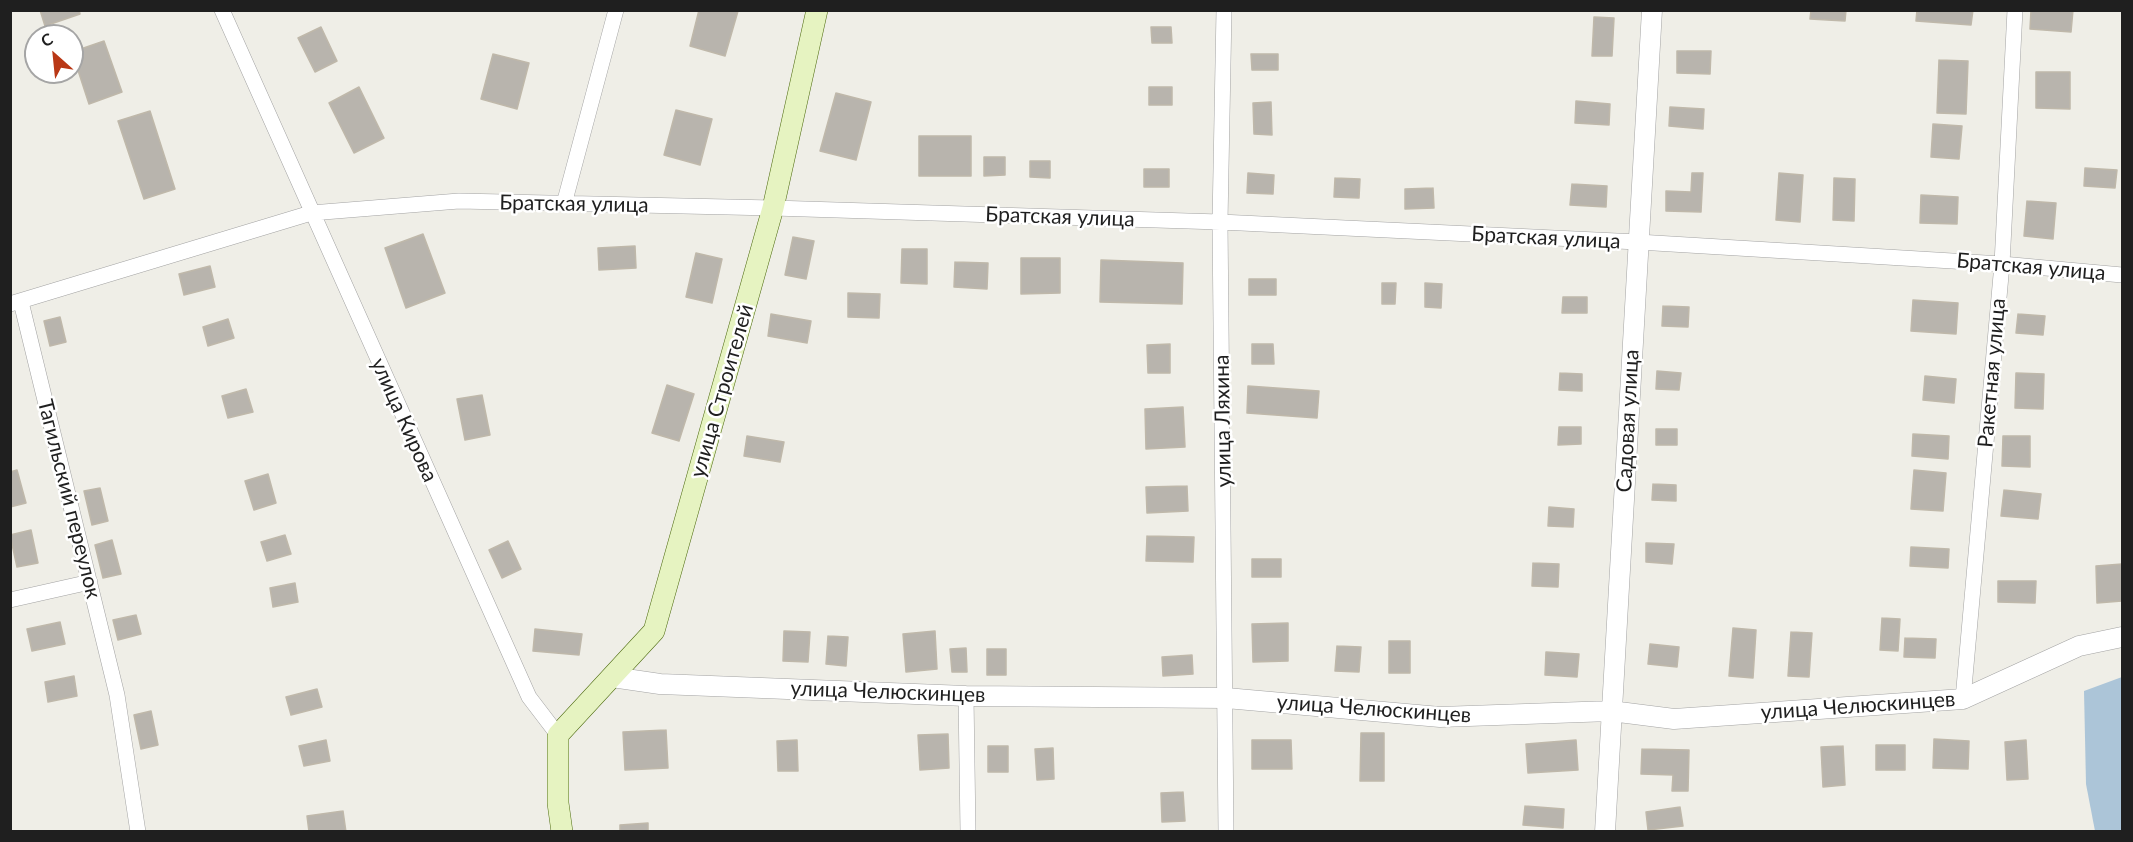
<!DOCTYPE html>
<html>
<head>
<meta charset="utf-8">
<style>
	body { margin:0 }
	#map { position:relative; width:2133px; height:842px; overflow:hidden; background:#efeee7; font-family:Lato,sans-serif }
	canvas { display:block }
	.frame { position:absolute; inset:0; border:12px solid #1f1f1f; pointer-events:none }
	.north { position:absolute; left:24px; top:24px; width:60px; height:60px; box-sizing:border-box; background:#fff; border:2px solid #a5a5a5; border-radius:50%; rotate:333deg; font-size:16px; font-weight:700; line-height:24px; text-align:center; color:#1f1f1f }
	.north::after { content:''; display:block; margin:auto; width:21px; height:27px; background:#b93816; clip-path:polygon(50% 0,100% 100%,50% 72%,0 100%) }
</style>
</head>
<body>
<div id="map">
<canvas width="2133" height="842"></canvas>
<div class="frame"></div>
<div class="north">С</div>
</div>
<script>
const g = document.querySelector('canvas').getContext('2d');
g.lineJoin = 'round';
function fillPath(path, color) { g.fillStyle = color; g.fill(path, 'evenodd'); }
const toPath = rows => new Path2D(rows.map(r => 'M' + r).join(''));
function trace(path, color, width, dash) { g.strokeStyle = color; g.lineWidth = width; g.lineCap = dash ? 'butt' : 'round'; g.setLineDash(dash || []); g.stroke(path); }
function drawText(font, color, halo, rows, align = 'center') {
  g.font = font + ' Lato,sans-serif'; g.lineWidth = 5; g.setLineDash([]); g.textBaseline = 'middle'; g.strokeStyle = halo; g.fillStyle = color; for (const [text, x, y, turn = 0] of rows) {
    g.save(); g.translate(x, y); g.rotate((+turn || 0) * Math.PI / 180); g.textAlign = isNaN(turn) ? turn : align; if (halo) g.strokeText(text, 0, 0); g.fillText(text, 0, 0); g.restore();
  }
}
fillPath(toPath([
	[2122,677,2122,831,2095,831,2086,784,2084,691]
]), '#acc5d8');
const building = toPath([
	[40,10,79,10,80,14,45,26,40,10],
	[699,10,738,11,725,56,690,46,699,10],
	[1811,10,1846,10,1845,21,1810,19,1811,10],
	[1917,10,1973,10,1971,25,1916,21,1917,10],
	[2031,10,2073,10,2071,32,2030,29,2031,10],
	[1594,17,1614,18,1612,56,1592,56,1594,17],
	[321,27,337,61,315,72,298,38,321,27],
	[1151,27,1171,27,1172,43,1152,43,1151,27],
	[104,41,122,92,89,104,72,52,104,41],
	[1677,51,1711,51,1710,74,1677,73,1677,51],
	[493,54,529,63,517,109,481,99,493,54],
	[1251,54,1278,54,1278,70,1252,70,1251,54],
	[1939,60,1968,61,1966,114,1937,113,1939,60],
	[2036,72,2070,72,2070,109,2036,108,2036,72],
	[359,87,384,138,354,153,329,103,359,87],
	[1149,87,1172,87,1172,105,1149,105,1149,87],
	[836,93,871,102,856,160,820,151,836,93],
	[1576,101,1610,104,1609,125,1575,123,1576,101],
	[1271,102,1272,135,1254,134,1253,103,1271,102],
	[1670,107,1704,109,1703,129,1669,126,1670,107],
	[676,110,712,119,700,165,664,155,676,110],
	[150,111,175,189,144,199,118,121,150,111],
	[1933,124,1962,126,1959,159,1931,157,1933,124],
	[919,136,971,136,971,176,919,176,919,136],
	[984,157,1005,157,1005,175,984,176,984,157],
	[1030,161,1050,161,1050,178,1030,177,1030,161],
	[2085,168,2117,170,2115,188,2084,186,2085,168],
	[1144,169,1169,169,1169,187,1144,187,1144,169],
	[1248,173,1274,175,1273,194,1247,193,1248,173],
	[1692,173,1703,173,1701,212,1666,211,1666,191,1691,192,1692,173],
	[1779,173,1803,175,1800,222,1776,220,1779,173],
	[1335,178,1360,179,1359,198,1334,197,1335,178],
	[1834,178,1855,179,1854,221,1833,220,1834,178],
	[1572,184,1607,186,1606,207,1570,205,1572,184],
	[1433,188,1434,208,1405,209,1405,189,1433,188],
	[1921,195,1958,197,1957,224,1920,223,1921,195],
	[2027,201,2056,203,2053,239,2024,236,2027,201],
	[423,234,445,293,406,308,385,248,423,234],
	[793,237,814,241,806,279,785,275,793,237],
	[635,246,636,268,599,270,598,248,635,246],
	[902,249,927,249,927,284,901,283,902,249],
	[696,253,722,259,712,303,686,297,696,253],
	[1021,258,1060,258,1060,293,1021,294,1021,258],
	[1101,260,1183,263,1182,304,1100,302,1101,260],
	[955,262,988,263,987,289,954,287,955,262],
	[210,266,215,287,184,295,179,274,210,266],
	[1249,279,1276,279,1276,295,1249,295,1249,279],
	[1382,283,1396,283,1395,304,1382,304,1382,283],
	[1425,283,1442,284,1441,308,1425,307,1425,283],
	[848,293,880,294,879,318,848,317,848,293],
	[1563,297,1587,297,1587,313,1562,313,1563,297],
	[1913,300,1958,303,1956,334,1911,331,1913,300],
	[1663,306,1689,307,1688,327,1662,326,1663,306],
	[771,314,811,321,807,343,768,336,771,314],
	[2018,314,2045,316,2043,335,2016,333,2018,314],
	[60,317,66,342,50,346,44,321,60,317],
	[228,319,234,338,208,346,203,327,228,319],
	[1170,344,1170,373,1148,373,1147,345,1170,344],
	[1252,344,1273,344,1274,364,1252,364,1252,344],
	[1657,371,1681,373,1679,390,1656,389,1657,371],
	[1560,373,1582,374,1582,391,1559,390,1560,373],
	[2016,373,2044,374,2043,409,2015,408,2016,373],
	[1925,376,1956,379,1954,403,1923,400,1925,376],
	[667,385,694,394,679,441,652,433,667,385],
	[1248,386,1319,391,1317,418,1247,413,1248,386],
	[246,389,253,412,228,418,222,396,246,389],
	[482,395,490,435,465,440,457,399,482,395],
	[1183,407,1185,447,1146,449,1145,409,1183,407],
	[1559,427,1581,427,1581,444,1558,445,1559,427],
	[1656,429,1677,429,1677,445,1656,445,1656,429],
	[1913,434,1949,436,1948,459,1912,456,1913,434],
	[747,436,784,442,780,462,744,456,747,436],
	[2003,436,2030,436,2030,467,2002,466,2003,436],
	[17,470,26,503,10,507,10,472,17,470],
	[1914,470,1946,473,1943,511,1911,509,1914,470],
	[268,474,276,503,254,510,245,481,268,474],
	[1653,484,1676,485,1676,501,1652,500,1653,484],
	[1187,486,1188,511,1147,513,1146,487,1187,486],
	[100,488,108,521,92,525,84,491,100,488],
	[2004,490,2041,494,2038,519,2001,516,2004,490],
	[1549,507,1574,509,1573,527,1548,526,1549,507],
	[31,530,38,563,17,567,10,535,31,530],
	[285,535,291,554,267,561,261,542,285,535],
	[1147,536,1194,537,1193,562,1146,561,1147,536],
	[112,540,121,574,103,578,95,545,112,540],
	[508,541,521,569,502,578,489,550,508,541],
	[1646,543,1674,544,1672,564,1646,562,1646,543],
	[1911,547,1949,549,1948,568,1910,566,1911,547],
	[1252,559,1281,559,1281,577,1252,577,1252,559],
	[1533,563,1559,564,1558,587,1532,586,1533,563],
	[2122,564,2122,601,2097,603,2096,566,2122,564],
	[1998,581,2036,581,2035,603,1998,602,1998,581],
	[295,583,298,602,273,607,270,588,295,583],
	[136,615,141,634,118,640,113,620,136,615],
	[1882,618,1900,619,1898,651,1880,650,1882,618],
	[60,622,65,644,32,651,27,629,60,622],
	[1288,623,1288,661,1253,662,1252,624,1288,623],
	[1733,628,1756,630,1753,678,1729,676,1733,628],
	[535,629,582,634,579,655,533,651,535,629],
	[784,631,810,632,808,662,783,661,784,631],
	[935,631,937,669,906,672,903,634,935,631],
	[1791,632,1812,633,1809,677,1788,676,1791,632],
	[828,636,848,637,846,666,826,664,828,636],
	[1905,638,1936,639,1935,658,1904,657,1905,638],
	[1389,641,1410,641,1410,673,1389,673,1389,641],
	[1650,644,1679,647,1677,667,1648,664,1650,644],
	[1337,646,1361,647,1359,672,1335,671,1337,646],
	[966,648,967,672,952,672,950,649,966,648],
	[987,649,1006,649,1006,675,987,675,987,649],
	[1546,652,1579,654,1577,677,1545,675,1546,652],
	[1192,655,1193,674,1163,676,1162,657,1192,655],
	[74,676,77,696,48,702,45,682,74,676],
	[317,689,322,707,291,715,286,697,317,689],
	[151,711,158,745,141,749,134,715,151,711],
	[666,730,668,768,625,770,623,732,666,730],
	[1361,733,1384,733,1384,781,1360,781,1361,733],
	[948,734,949,768,920,770,918,735,948,734],
	[1934,739,1969,741,1968,769,1933,768,1934,739],
	[326,740,330,761,304,766,299,746,326,740],
	[797,740,798,771,778,771,777,741,797,740],
	[1252,740,1291,740,1292,769,1252,769,1252,740],
	[1576,740,1578,770,1528,773,1526,744,1576,740],
	[2026,740,2028,779,2007,780,2005,742,2026,740],
	[1876,745,1905,745,1905,770,1876,770,1876,745],
	[988,746,1008,746,1008,772,988,772,988,746],
	[1843,746,1845,785,1823,787,1821,747,1843,746],
	[1053,748,1054,779,1037,780,1035,749,1053,748],
	[1642,749,1689,750,1688,791,1672,791,1673,775,1641,774,1642,749],
	[1183,792,1185,821,1162,822,1161,793,1183,792],
	[1525,806,1564,809,1563,828,1523,825,1525,806],
	[1680,807,1683,826,1648,830,1646,812,1680,807],
	[343,811,346,832,309,832,307,816,343,811],
	[648,823,648,832,620,832,620,825,648,823]
]);
fillPath(building, '#b8b4ad');
trace(building, '#bfb8aa', 1.5);
const minor = toPath([
	[222,10,529,697,558,735],
	[1224,10,1220,222,1226,832],
	[564,204,616,10],
	[21,302,117,695,138,832],
	[10,304,311,213,459,201,773,208,1220,222,1638,242,2002,264,2122,275],
	[10,600,90,582],
	[966,696,968,832],
	[1963,699,2002,264,2015,10]
]);
const tertiary = toPath([
	[612,677,660,684,966,696,1226,698,1440,717,1611,711,1674,719,1963,699,2079,646,2122,637],
	[1605,832,1652,10]
]);
const secondary = toPath([
	[562,832,558,803,558,735,654,631,773,208,817,10]
]);
trace(minor, '#a3a3a3', 16);
trace(tertiary, '#a3a3a3', 21);
trace(secondary, '#4f6c11', 22);
trace(minor, '#fff', 15);
trace(tertiary, '#fff', 20);
trace(secondary, '#e6f3c1', 21);
drawText('21px', '#1f1f1f', '#fff', [
	["Братская улица",574,204,1],
	["Братская улица",1060,217,2],
	["Братская улица",1546,238,3],
	["Братская улица",2031,267,5],
	["Ракетная улица",1992,373,-85],
	["улица Строителей",722,391,-74],
	["улица Кирова",404,420,66],
	["улица Ляхина",1223,421,-91],
	["Садовая улица",1628,421,-87],
	["Тагильский переулок",69,499,76],
	["улица Челюскинцев",888,692,2],
	["улица Челюскинцев",1858,706,-4],
	["улица Челюскинцев",1374,709,4]
]);
</script>
</body>
</html>
